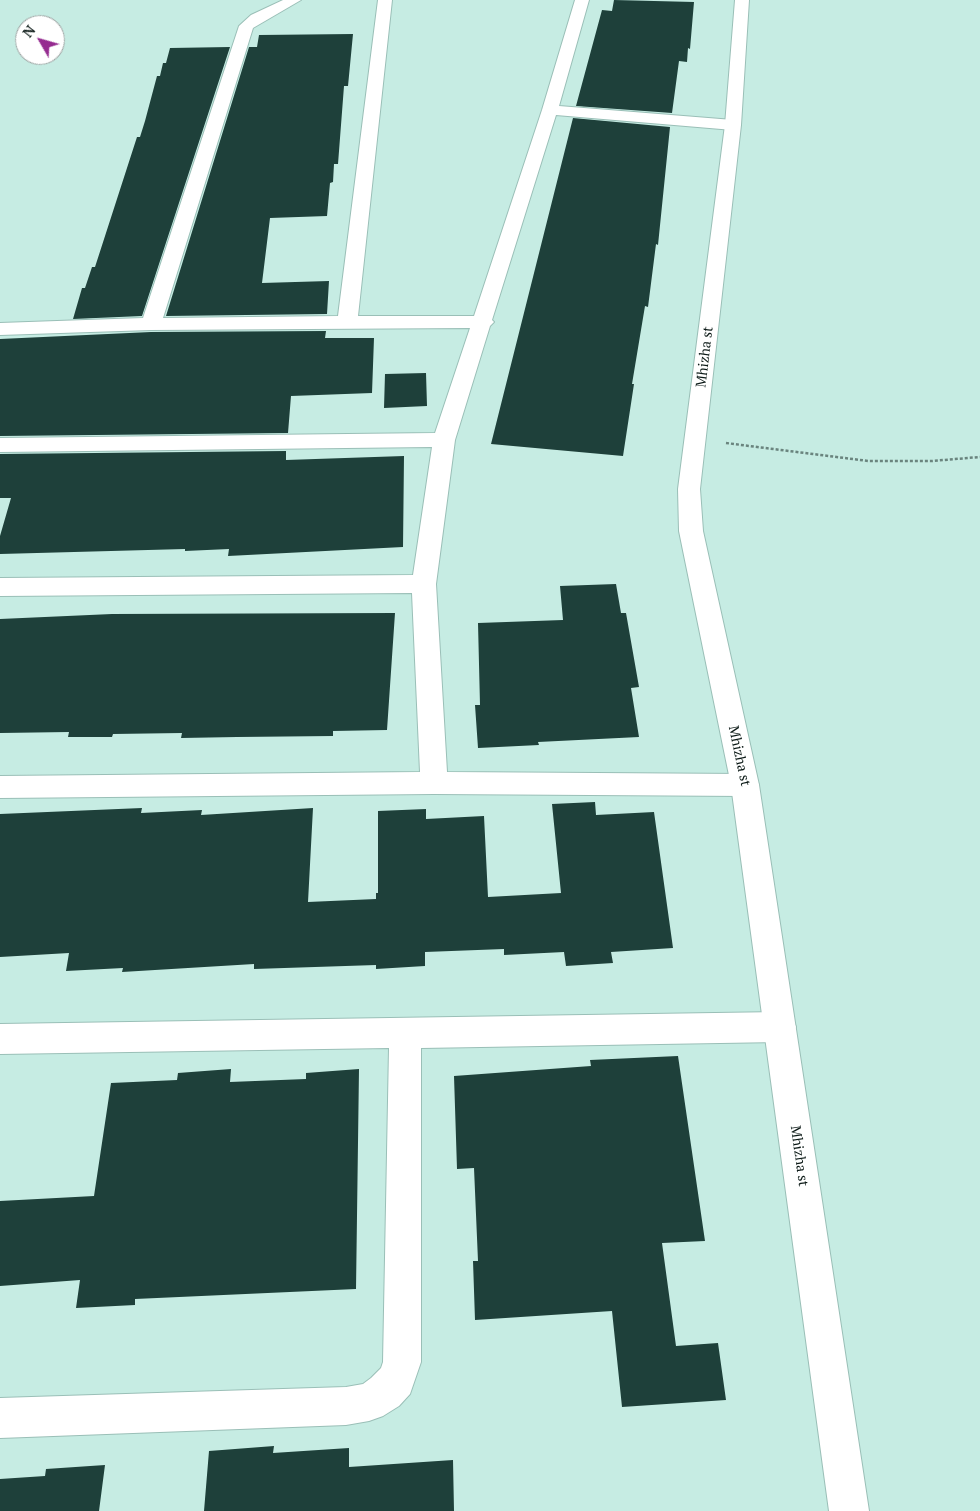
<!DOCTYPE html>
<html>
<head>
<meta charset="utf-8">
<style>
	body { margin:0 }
	#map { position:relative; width:980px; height:1511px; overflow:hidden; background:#c6ece3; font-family:"PT Serif",serif }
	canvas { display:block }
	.north { position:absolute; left:15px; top:15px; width:50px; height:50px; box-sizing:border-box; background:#fff; border:1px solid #9da3a2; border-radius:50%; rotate:308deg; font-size:14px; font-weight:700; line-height:20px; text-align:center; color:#0b1916 }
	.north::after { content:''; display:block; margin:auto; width:18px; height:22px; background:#952c90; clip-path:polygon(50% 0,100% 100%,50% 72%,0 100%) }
</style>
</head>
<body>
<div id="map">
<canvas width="980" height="1511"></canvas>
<div class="north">N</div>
</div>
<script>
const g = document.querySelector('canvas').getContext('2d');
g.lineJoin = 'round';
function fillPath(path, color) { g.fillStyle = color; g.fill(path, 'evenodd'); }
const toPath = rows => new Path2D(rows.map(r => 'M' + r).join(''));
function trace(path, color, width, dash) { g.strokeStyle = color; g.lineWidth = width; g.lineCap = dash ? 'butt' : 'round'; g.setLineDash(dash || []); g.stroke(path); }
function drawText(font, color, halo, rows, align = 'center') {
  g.font = font + ' "PT Serif",serif'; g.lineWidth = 5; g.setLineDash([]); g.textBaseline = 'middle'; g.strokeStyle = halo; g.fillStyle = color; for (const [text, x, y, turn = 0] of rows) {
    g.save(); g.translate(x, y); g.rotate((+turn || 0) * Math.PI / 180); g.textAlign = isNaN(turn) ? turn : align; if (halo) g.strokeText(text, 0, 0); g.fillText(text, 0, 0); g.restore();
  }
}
fillPath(toPath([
	[614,0,694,2,690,49,688,48,687,62,679,61,672,113,576,106,602,10,612,11],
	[353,34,348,86,344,86,338,164,334,164,333,182,330,183,327,216,270,218,262,283,329,281,327,314,166,316,249,47,257,47,259,35],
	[230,47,142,316,73,319,82,288,85,288,92,267,95,267,137,137,140,137,145,121,157,76,160,76,163,63,166,63,170,48],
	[573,118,670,127,658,245,656,244,648,307,645,306,632,384,634,384,623,456,491,444],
	[326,331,325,338,374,338,372,393,291,396,288,433,0,436,0,339,151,332],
	[426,373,427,406,384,408,385,374],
	[286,451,286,460,404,456,403,547,228,556,229,549,185,551,185,549,0,554,0,536,11,498,0,498,0,454],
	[616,584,621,613,626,613,639,687,631,688,639,737,538,742,539,745,478,748,475,705,480,705,478,623,563,620,560,586],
	[395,613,387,730,333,731,333,736,237,737,181,738,182,733,113,734,112,737,68,737,69,732,0,733,0,619,112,614],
	[595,802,596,815,654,812,673,948,611,952,613,963,566,966,564,952,504,955,504,949,425,952,425,966,376,969,376,965,254,969,254,964,122,972,123,968,66,971,69,953,0,957,0,814,142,808,141,813,202,810,201,815,313,808,308,902,376,899,376,893,378,893,378,811,426,809,426,819,484,816,488,897,561,893,552,804],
	[678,1056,705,1241,662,1243,676,1346,718,1343,726,1400,622,1407,612,1311,475,1320,473,1261,478,1261,474,1168,457,1169,454,1076,591,1066,590,1060],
	[231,1069,230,1082,306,1079,306,1073,359,1069,356,1289,135,1299,135,1305,76,1308,80,1280,0,1286,0,1201,94,1196,111,1083,177,1080,178,1073],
	[274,1446,273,1453,349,1448,349,1467,453,1460,454,1511,204,1511,209,1451],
	[105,1465,99,1511,0,1511,0,1479,45,1476,46,1469]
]), '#1e403a');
const minor = toPath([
	[283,0,301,0,253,28,163,318,338,316,378,0,392,0,358,316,474,316,542,110,575,0,589,0,559,106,733,120,741,125,733,130,556,115,492,320,494,322,490,326,455,440,436,584,447,772,745,774,755,777,759,785,755,793,745,796,434,794,0,798,0,776,420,772,412,593,0,596,0,578,413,575,432,447,0,452,0,438,435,433,470,328,151,330,0,335,0,323,143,318,239,26,251,15,283,0],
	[780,1012,791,1016,796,1027,791,1038,780,1042,421,1048,421,1362,410,1394,399,1406,383,1416,369,1421,346,1425,0,1438,0,1398,346,1387,363,1384,371,1378,381,1368,383,1362,389,1048,0,1054,0,1024,780,1012]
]);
const tertiary = toPath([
	[735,0,749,0,741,125,700,489,703,531,759,785,869,1511,829,1511,731,785,679,531,678,489,725,125,735,0]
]);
trace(minor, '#9abfb7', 2);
trace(tertiary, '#9abfb7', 2);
trace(toPath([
	[726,443,868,461,932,461,980,457]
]), '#6a847e', 2.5, [3, 2]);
fillPath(minor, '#fff');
fillPath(tertiary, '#fff');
drawText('14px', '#0b1916', '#fff', [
	["Mhizha st",705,357,-83],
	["Mhizha st",739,756,78],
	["Mhizha st",799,1156,82]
]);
</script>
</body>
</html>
